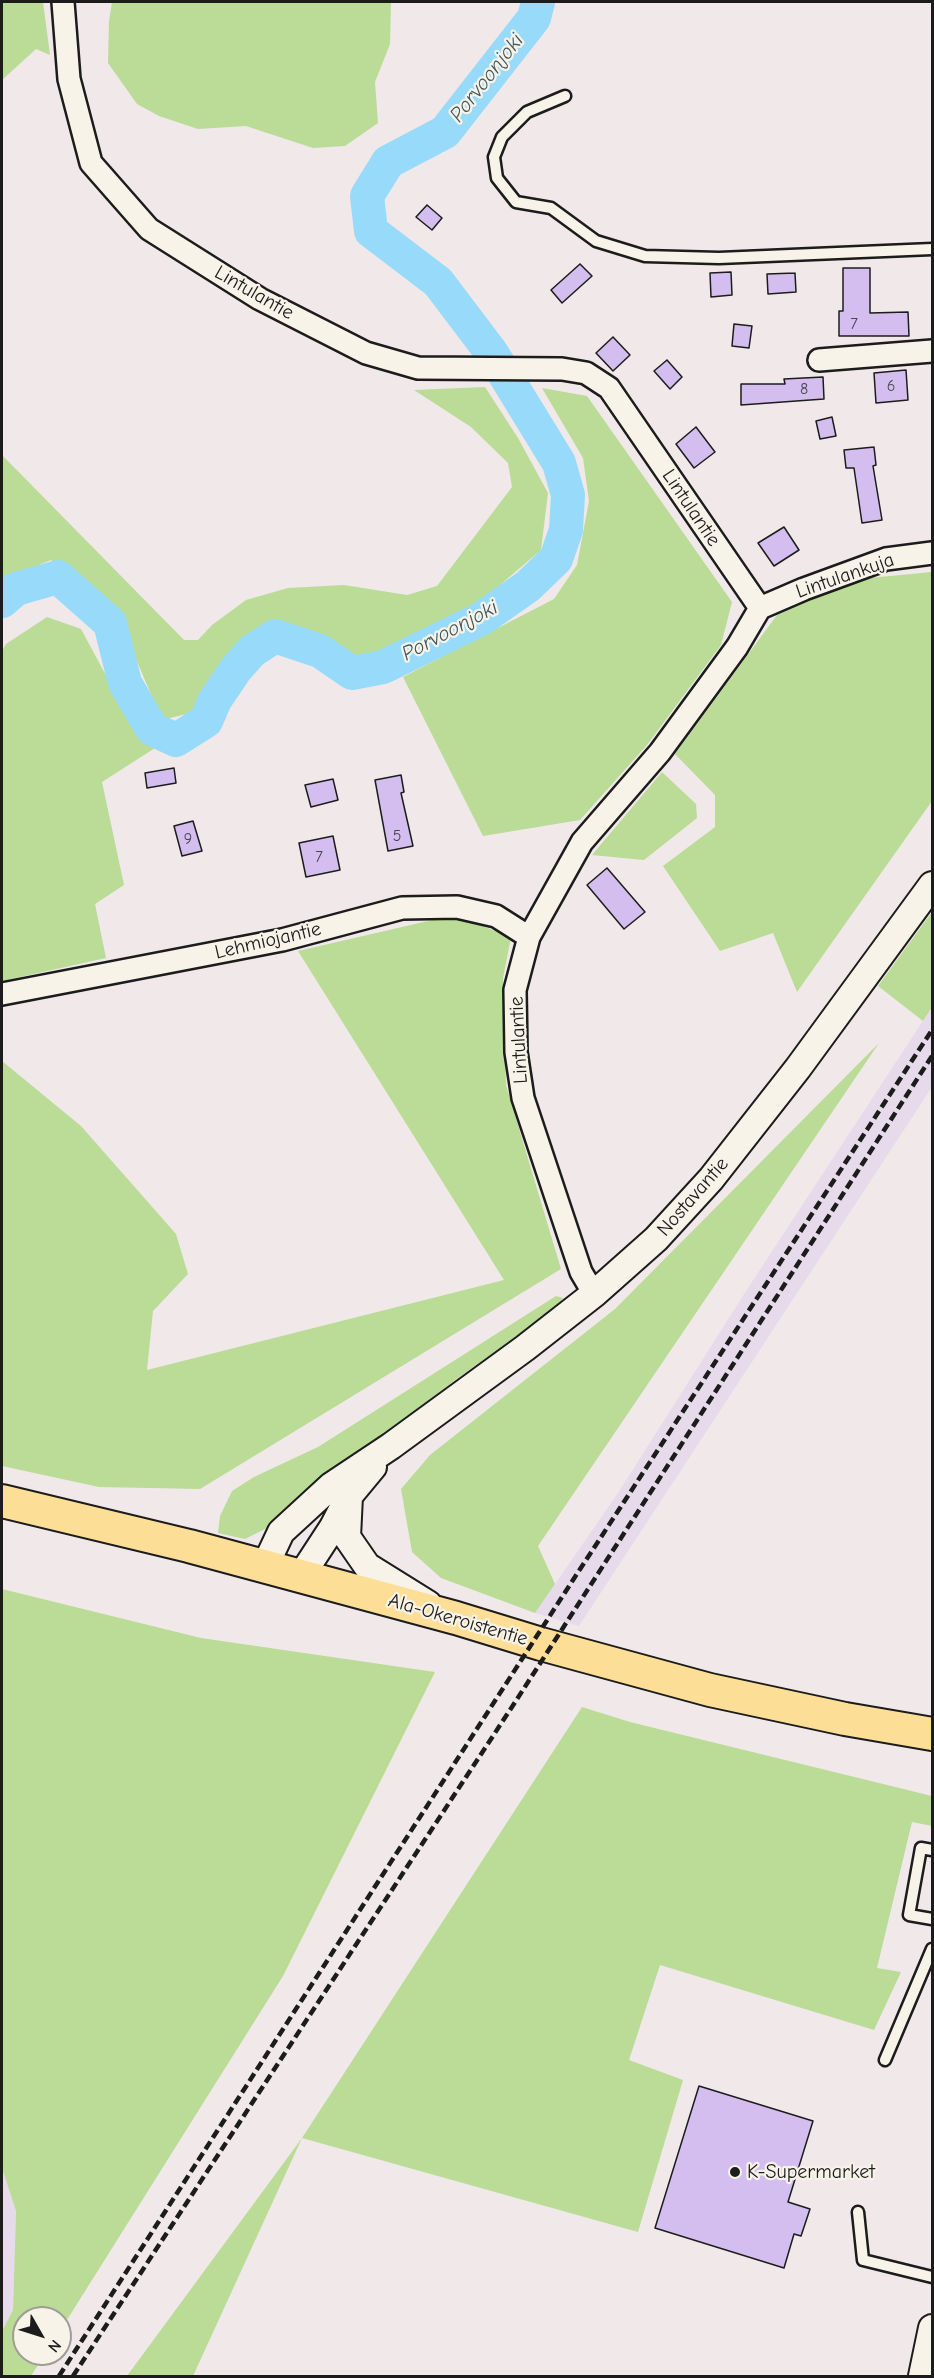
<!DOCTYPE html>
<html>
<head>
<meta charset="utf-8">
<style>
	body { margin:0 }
	#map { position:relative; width:934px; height:2378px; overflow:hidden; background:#f0e8e9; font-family:"Comic Neue",sans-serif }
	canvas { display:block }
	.frame { position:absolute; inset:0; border:3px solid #1c1c1c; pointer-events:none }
	.north { position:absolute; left:12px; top:2306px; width:60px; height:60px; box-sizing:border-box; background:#f7f3e8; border:2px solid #9f9d96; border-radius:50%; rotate:129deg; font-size:16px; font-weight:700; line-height:24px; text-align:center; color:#1c1c1c }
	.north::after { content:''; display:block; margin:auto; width:21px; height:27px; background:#1c1c1c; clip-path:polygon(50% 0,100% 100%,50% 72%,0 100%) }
</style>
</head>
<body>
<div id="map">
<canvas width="934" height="2378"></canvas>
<div class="frame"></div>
<div class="north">N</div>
</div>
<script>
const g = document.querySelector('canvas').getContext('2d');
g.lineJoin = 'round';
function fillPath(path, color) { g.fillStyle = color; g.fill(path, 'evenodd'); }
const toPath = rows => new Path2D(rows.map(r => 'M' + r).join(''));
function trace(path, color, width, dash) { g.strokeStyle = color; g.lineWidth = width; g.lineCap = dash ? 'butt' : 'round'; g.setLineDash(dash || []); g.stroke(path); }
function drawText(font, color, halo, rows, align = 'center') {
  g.font = font + ' "Comic Neue",sans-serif'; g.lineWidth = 4.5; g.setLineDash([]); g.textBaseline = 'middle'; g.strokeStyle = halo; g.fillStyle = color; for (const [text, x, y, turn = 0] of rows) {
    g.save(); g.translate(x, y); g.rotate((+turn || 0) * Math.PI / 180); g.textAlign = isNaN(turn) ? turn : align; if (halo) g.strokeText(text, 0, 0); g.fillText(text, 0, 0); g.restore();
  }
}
fillPath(toPath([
	[932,1007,932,1087,782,1316,579,1626,535,1613,618,1493,746,1291],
	[2,2168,16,2211,13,2310,2,2331]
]), '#e7dbeb');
fillPath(toPath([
	[2,2,43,2,50,55,36,49,2,80],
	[112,2,391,2,390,44,375,82,378,123,345,146,313,148,246,126,198,129,159,116,137,104,108,63,109,21],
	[485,387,518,438,548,493,541,550,474,607,374,653,354,656,334,640,276,623,240,641,198,711,162,720,121,624,51,560,22,572,2,588,2,455,184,640,198,640,212,625,246,600,288,588,344,585,407,595,437,586,512,487,508,463,471,427,414,390],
	[542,388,587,396,732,602,721,645,647,745,580,820,483,836,403,677,554,599,577,565,589,501,583,458],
	[932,572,932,801,797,992,773,933,720,951,663,866,715,827,715,795,675,754,777,615,859,579],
	[47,617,81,629,131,722,155,748,102,782,124,885,95,904,106,958,2,981,2,651,6,644],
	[662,772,696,804,697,818,644,860,592,855],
	[932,912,932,1007,923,1021,878,986],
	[454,915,511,937,503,978,506,1085,561,1269,200,1489,99,1487,2,1466,2,1061,81,1126,176,1234,188,1274,153,1311,147,1370,504,1280,298,951],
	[879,1043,538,1546,555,1584,535,1613,441,1578,412,1552,401,1489,430,1455,615,1309],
	[556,1296,563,1298,553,1311,455,1380,329,1478,275,1524,245,1539,218,1533,220,1516,232,1491,254,1477,318,1447],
	[2,1589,201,1638,435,1672,283,1976,60,2331,60,2318,24,2318,24,2354,45,2354,31,2376,2,2376,2,2331,13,2310,16,2211,2,2168],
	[582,1707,630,1722,932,1796,932,1826,912,1822,877,1968,901,1972,874,2030,660,1965,629,2060,683,2080,638,2232,302,2138,193,2376,127,2376,302,2138]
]), '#badc96');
trace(toPath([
	[2,601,16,589,58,577,110,623,125,683,152,729,176,740,206,721,215,700,236,669,252,651,275,636,320,651,352,673,383,667,481,619,528,586,556,559,566,530,568,495,559,463,491,352,438,282,371,231,367,196,388,162,445,132,534,18,538,2]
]), '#98dafa', 34);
const building = toPath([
	[427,205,442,218,432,230,416,217,427,205],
	[580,264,592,276,562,303,551,290,580,264],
	[843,268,870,268,870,313,908,312,909,336,839,336,839,311,843,311,843,268],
	[731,272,732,295,711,297,710,273,731,272],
	[795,273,796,292,768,294,767,274,795,273],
	[734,324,752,326,749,348,732,346,734,324],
	[613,337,630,355,613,371,596,353,613,337],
	[667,360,682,377,670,389,654,371,667,360],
	[906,370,908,400,876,403,874,373,906,370],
	[823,377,824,399,741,405,741,384,785,384,784,379,823,377],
	[832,417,836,436,820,439,816,421,832,417],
	[696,427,715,452,694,468,676,444,696,427],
	[874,447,876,465,873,466,882,520,862,523,854,468,846,468,844,450,874,447],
	[784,527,799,550,774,566,758,543,784,527],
	[174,768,176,783,147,788,145,773,174,768],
	[401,775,404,792,401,793,413,846,388,851,375,780,401,775],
	[333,779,338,800,311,807,305,785,333,779],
	[193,821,202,851,182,856,174,826,193,821],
	[333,836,340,870,306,877,299,843,333,836],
	[607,868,645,912,624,929,587,885,607,868],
	[699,2086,813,2121,788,2202,810,2209,801,2236,794,2234,784,2268,655,2228,699,2086]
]);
fillPath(building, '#d3beef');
trace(building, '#1c1c1c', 1.5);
const service = toPath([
	[565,96,527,112,502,137,494,157,497,178,516,202,551,208,596,241,645,256,719,258,932,249],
	[932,1850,921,1848,909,1915,932,1919],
	[885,2060,932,1949],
	[858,2212,863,2260,932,2277]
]);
const minor = toPath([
	[63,2,69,79,91,163,149,229,260,299,366,353,418,368,562,369,586,373,609,388,760,608,737,647,660,752,582,842,529,937,515,990,516,1052,523,1098,581,1272,594,1294],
	[819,360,932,351],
	[760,608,804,589,886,559,932,553],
	[2,994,282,940,402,908,457,907,496,916,529,937]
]);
const tertiary = toPath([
	[373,1467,349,1496,347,1537,367,1566,428,1604],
	[265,1566,281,1532,331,1486,391,1446,525,1348,594,1294,656,1239,711,1179,798,1068,932,885],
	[301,1576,333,1527,346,1502],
	[922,2376,932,2328]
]);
const primary = toPath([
	[2,1501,189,1546,456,1618,541,1644,710,1690,845,1719,932,1734]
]);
trace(service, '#1c1c1c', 15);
trace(minor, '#1c1c1c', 26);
trace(tertiary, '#1c1c1c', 30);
trace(primary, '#1c1c1c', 36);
trace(service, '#f7f3e8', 10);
trace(minor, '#f7f3e8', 21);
trace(tertiary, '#f7f3e8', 26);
trace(primary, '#fdde96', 32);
trace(toPath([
	[59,2376,573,1580,932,1030],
	[73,2376,510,1710,932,1056]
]), '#1c1c1c', 4.5, [9, 4.5]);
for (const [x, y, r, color] of [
	[735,2172,6,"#1c1c1c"]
]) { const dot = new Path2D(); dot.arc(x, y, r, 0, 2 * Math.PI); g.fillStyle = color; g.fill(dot); trace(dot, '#f7f3e8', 2); }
drawText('16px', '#4a4451', null, [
	["7",854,324],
	["6",891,386],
	["8",804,389],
	["5",397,836],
	["9",188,839],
	["7",319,857]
]);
drawText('20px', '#1c1c1c', '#f7f3e8', [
	["Lintulantie",254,293,30],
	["Lintulantie",691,508,56],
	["Lintulankuja",845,576,-19],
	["Lehmiojantie",268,941,-13],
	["Lintulantie",519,1040,-93],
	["Nostavantie",693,1197,-49],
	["Ala-Okeroistentie",458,1620,16]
]);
drawText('20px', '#1c1c1c', '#f7f3e8', [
	["K-Supermarket",747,2172]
], 'left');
drawText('italic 21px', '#41555f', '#f7f3e8', [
	["Porvoonjoki",487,78,-52],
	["Porvoonjoki",450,631,-28]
]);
</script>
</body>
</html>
